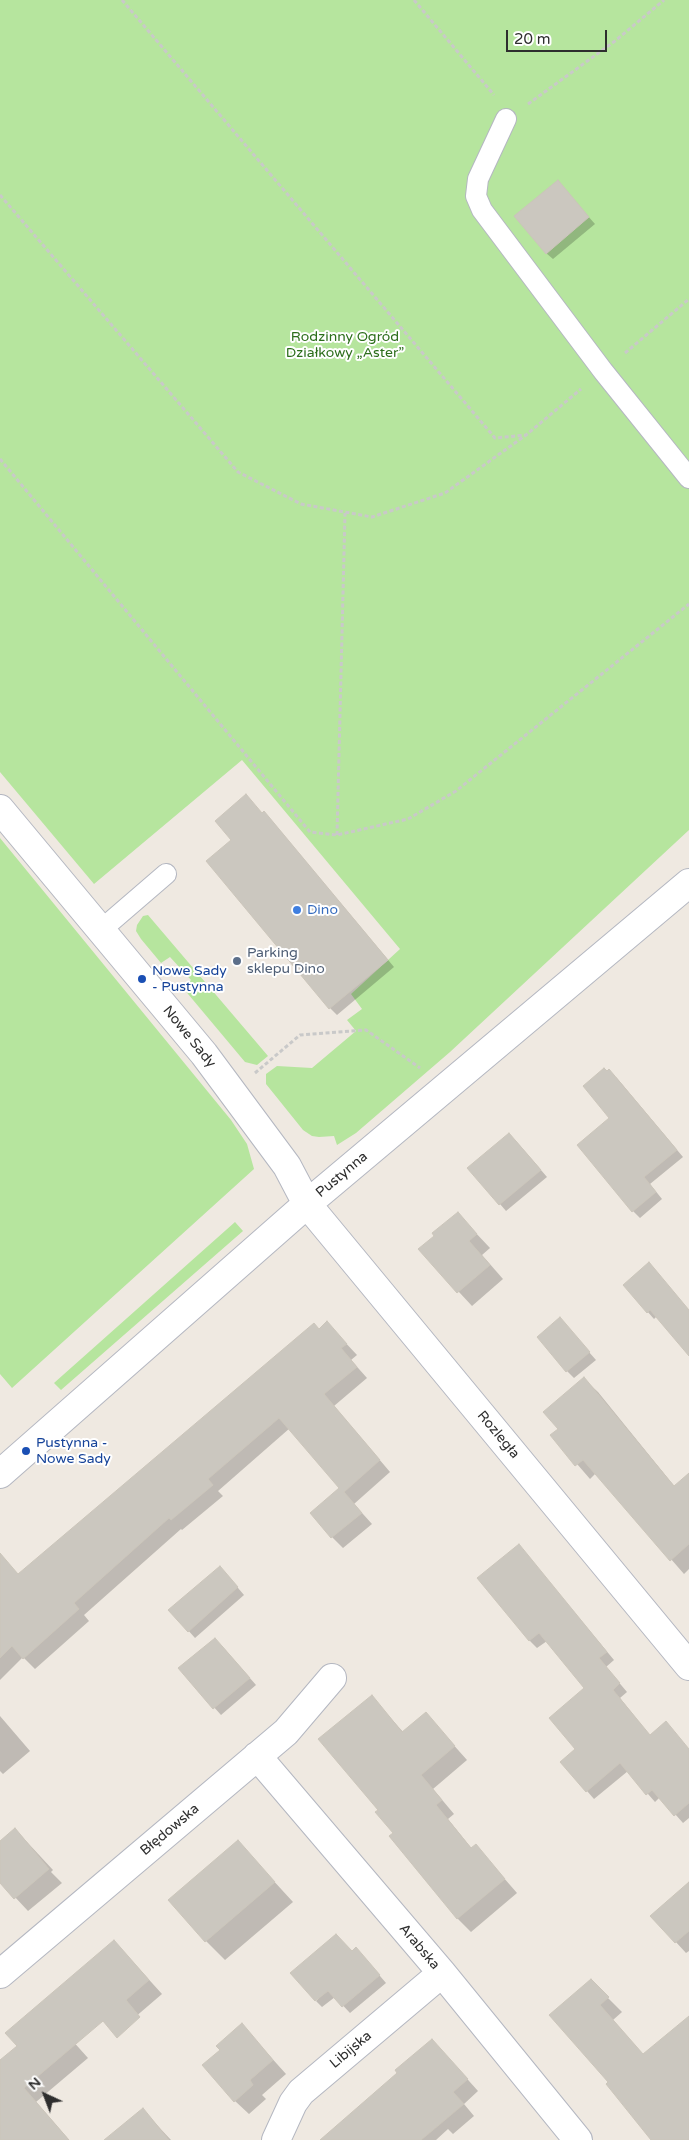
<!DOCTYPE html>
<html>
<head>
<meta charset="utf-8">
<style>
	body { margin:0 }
	#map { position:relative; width:689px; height:2140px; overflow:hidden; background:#efe9e1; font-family:"Varela Round",sans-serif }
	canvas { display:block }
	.north { position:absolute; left:20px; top:2070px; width:50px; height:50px; -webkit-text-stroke:4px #fff; paint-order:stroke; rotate:317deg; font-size:14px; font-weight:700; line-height:20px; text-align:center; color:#2e2e2e }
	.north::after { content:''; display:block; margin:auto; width:18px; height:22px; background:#2e2e2e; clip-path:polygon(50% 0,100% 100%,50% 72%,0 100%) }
	.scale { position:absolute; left:506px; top:30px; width:101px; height:22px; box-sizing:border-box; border:2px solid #2e2e2e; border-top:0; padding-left:6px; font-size:15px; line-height:18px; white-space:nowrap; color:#2e2e2e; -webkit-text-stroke:4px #fff; paint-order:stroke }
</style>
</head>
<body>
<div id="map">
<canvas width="689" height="2140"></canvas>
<div class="north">N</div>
<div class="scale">20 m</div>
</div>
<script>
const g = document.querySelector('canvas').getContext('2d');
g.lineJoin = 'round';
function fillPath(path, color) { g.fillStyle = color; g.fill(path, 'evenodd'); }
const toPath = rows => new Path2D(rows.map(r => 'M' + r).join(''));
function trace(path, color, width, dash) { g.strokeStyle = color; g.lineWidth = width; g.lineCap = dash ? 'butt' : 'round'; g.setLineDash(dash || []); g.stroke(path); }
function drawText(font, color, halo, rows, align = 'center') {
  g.font = font + ' "Varela Round",sans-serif'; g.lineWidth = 4; g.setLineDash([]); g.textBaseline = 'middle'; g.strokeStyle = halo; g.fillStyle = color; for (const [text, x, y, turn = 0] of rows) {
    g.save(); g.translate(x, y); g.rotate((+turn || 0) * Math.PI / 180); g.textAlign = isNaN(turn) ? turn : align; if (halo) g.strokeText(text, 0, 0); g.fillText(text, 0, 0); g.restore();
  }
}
fillPath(toPath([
	[0,0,689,0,689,830,450,1052,356,1133,337,1145,334,1136,319,1137,312,1136,303,1130,266,1084,266,1074,277,1066,312,1068,356,1031,347,1020,362,1009,351,994,400,949,242,760,94,884,0,772],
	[0,838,231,1120,247,1144,254,1169,12,1388,0,1374],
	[148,915,268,1056,257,1065,245,1062,183,988,191,980,170,957,161,963,141,939,136,931,137,925,143,916],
	[235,1222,243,1231,61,1390,54,1383]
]), '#b6e59e');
fillPath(toPath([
	[564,189,595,224,553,259,546,253],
	[263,814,271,820,394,967,337,1015,330,1008],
	[616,1077,683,1157,650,1184,662,1199,640,1218,633,1211,611,1118],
	[516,1141,547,1177,506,1211,500,1204],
	[458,1214,490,1248,482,1255,503,1279,472,1306,420,1250],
	[624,1285,689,1311,689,1354,657,1316,654,1319],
	[327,1323,357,1355,351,1360,367,1378,334,1406,390,1472,354,1504,372,1524,343,1548,332,1537,311,1513,341,1489,290,1428,218,1491,223,1496,182,1530,181,1529,84,1615,89,1621,35,1669,23,1657,0,1680,0,1581,18,1575],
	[566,1326,596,1360,574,1378,567,1371],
	[584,1379,598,1392,675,1487,689,1487,689,1569,684,1574,596,1473,590,1479,552,1435,560,1429],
	[519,1546,614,1660,606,1667,627,1692,620,1698,650,1736,689,1749,689,1818,683,1823,660,1797,655,1802,628,1771,594,1799,587,1791,577,1750,586,1689,547,1641,537,1648,530,1641,479,1579],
	[227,1575,244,1595,195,1638,170,1610],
	[222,1646,256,1685,221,1715,180,1669],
	[371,1696,404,1733,426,1714,467,1760,433,1789,454,1814,448,1819,472,1849,476,1846,517,1893,471,1932,458,1919,390,1837,395,1834,379,1810],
	[0,1716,30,1751,3,1774,0,1771],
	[15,1829,53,1870,51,1872,62,1883,28,1911,0,1881,0,1843],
	[238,1842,293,1902,225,1960,206,1941],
	[689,1884,689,1951,686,1953,652,1916],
	[114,1941,162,1994,127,2024],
	[363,1956,386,1983,350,2013,335,1997,322,2007,316,2001],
	[591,1981,622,2012,613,2020,643,2055,689,2097,689,2140,653,2140,610,2083],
	[53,2019,88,2058,36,2102,69,2140,0,2140,0,2064],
	[242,2025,286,2074,262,2095,266,2099,249,2114,235,2101,222,2050],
	[443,2052,478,2091,464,2104,474,2116,453,2134,448,2129,436,2140,336,2140,399,2073],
	[143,2110,171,2140,106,2140]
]), '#0003');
const building = toPath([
	[558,180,589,217,546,254,514,216,558,180],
	[246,794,262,813,264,811,388,960,329,1009,206,861,231,840,215,821,246,794],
	[604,1068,607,1071,609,1069,677,1150,644,1177,656,1192,632,1212,577,1145,609,1118,583,1086,604,1068],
	[509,1133,541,1170,499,1205,467,1168,509,1133],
	[458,1212,477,1234,469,1241,490,1265,457,1293,418,1249,434,1236,432,1233,458,1212],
	[649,1262,689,1310,689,1356,650,1310,647,1313,623,1285,649,1262],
	[560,1317,590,1352,566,1372,537,1337,560,1317],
	[327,1321,347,1344,341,1348,357,1367,324,1394,380,1460,344,1492,362,1513,331,1538,310,1513,339,1488,279,1418,208,1479,213,1485,171,1520,169,1518,74,1603,79,1609,23,1659,12,1646,0,1658,0,1553,18,1574,314,1323,319,1329,327,1321],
	[584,1377,674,1486,689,1473,689,1544,670,1561,583,1460,575,1466,550,1435,558,1429,543,1412,584,1377],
	[519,1544,607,1652,599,1658,620,1683,613,1690,650,1735,666,1721,689,1749,689,1803,674,1816,652,1790,646,1795,620,1763,586,1792,560,1762,575,1749,549,1718,584,1688,539,1633,529,1641,477,1578,519,1544],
	[220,1566,238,1587,188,1632,168,1610,220,1566],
	[215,1638,250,1678,213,1709,178,1668,215,1638],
	[372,1695,402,1732,426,1712,455,1746,421,1775,442,1800,436,1805,471,1848,476,1844,505,1879,457,1919,389,1836,393,1833,375,1812,378,1810,318,1739,372,1695],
	[15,1828,49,1869,14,1899,0,1883,0,1841,15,1828],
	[238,1840,275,1882,205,1942,168,1900,238,1840],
	[689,1882,689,1931,675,1943,650,1916,689,1882],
	[336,1934,352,1951,356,1947,380,1975,342,2007,328,1991,315,2001,290,1973,336,1934],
	[114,1940,149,1980,126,2000,140,2017,117,2038,103,2021,24,2088,69,2140,0,2140,0,2060,17,2046,5,2033,114,1940],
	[591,1979,609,1997,600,2005,643,2054,689,2016,689,2140,651,2140,606,2084,608,2082,549,2015,591,1979],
	[242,2023,273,2060,250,2080,253,2085,234,2102,202,2065,220,2050,216,2046,242,2023],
	[432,2039,468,2079,453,2092,464,2104,421,2140,320,2140,397,2073,395,2070,432,2039],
	[143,2108,169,2140,104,2140,143,2108]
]);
fillPath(building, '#cbc7bf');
trace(building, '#cbc5ba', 1);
const service = toPath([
	[506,119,478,179,476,196,482,210,603,371,689,478],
	[101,930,166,874]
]);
const minor = toPath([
	[0,809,204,1054,287,1166,307,1204,689,1666],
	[0,1474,307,1204,689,883],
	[257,1756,442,1973,578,2140],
	[0,1974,286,1732,332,1678],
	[276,2140,293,2103,301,2092,442,1973]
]);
trace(service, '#b4b7c1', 22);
trace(minor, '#b4b7c1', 30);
trace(toPath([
	[122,0,495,438,526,435],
	[414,0,494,95],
	[528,104,615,41,664,0],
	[0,195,238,472,301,504,372,517,445,493,526,435,581,389],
	[625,353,689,299],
	[0,459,310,832,337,835,408,819,456,791,689,604],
	[337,835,345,513],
	[255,1073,300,1035,366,1030,420,1068]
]), '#c9c9c9', 3, [4, 2.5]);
trace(service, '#fff', 20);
trace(minor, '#fff', 28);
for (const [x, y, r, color] of [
	[297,910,5,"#3f7fe0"],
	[237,961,5,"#5c6f8a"],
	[142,979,5,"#1a4fb4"],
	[26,1451,5,"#1a4fb4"]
]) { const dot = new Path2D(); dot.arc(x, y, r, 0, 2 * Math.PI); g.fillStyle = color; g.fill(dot); trace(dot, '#fff', 2); }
drawText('14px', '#2c6e1b', '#fff', [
	["Rodzinny Ogród",345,337],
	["Działkowy „Aster”",345,353]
]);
drawText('14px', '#366cbe', '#fff', [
	["Dino",307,910]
], 'left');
drawText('14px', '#4e5e75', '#fff', [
	["Parking",247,953],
	["sklepu Dino",247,969]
], 'left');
drawText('14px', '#164399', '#fff', [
	["Nowe Sady",152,971],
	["- Pustynna",152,987],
	["Pustynna -",36,1443],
	["Nowe Sady",36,1459]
], 'left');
drawText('14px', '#2e2e2e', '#fff', [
	["Nowe Sady",189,1037,51],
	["Pustynna",342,1175,-40],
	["Rozległa",498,1435,50],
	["Błędowska",170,1830,-40],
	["Arabska",419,1947,50],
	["Libijska",351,2050,-40]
]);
</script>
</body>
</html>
